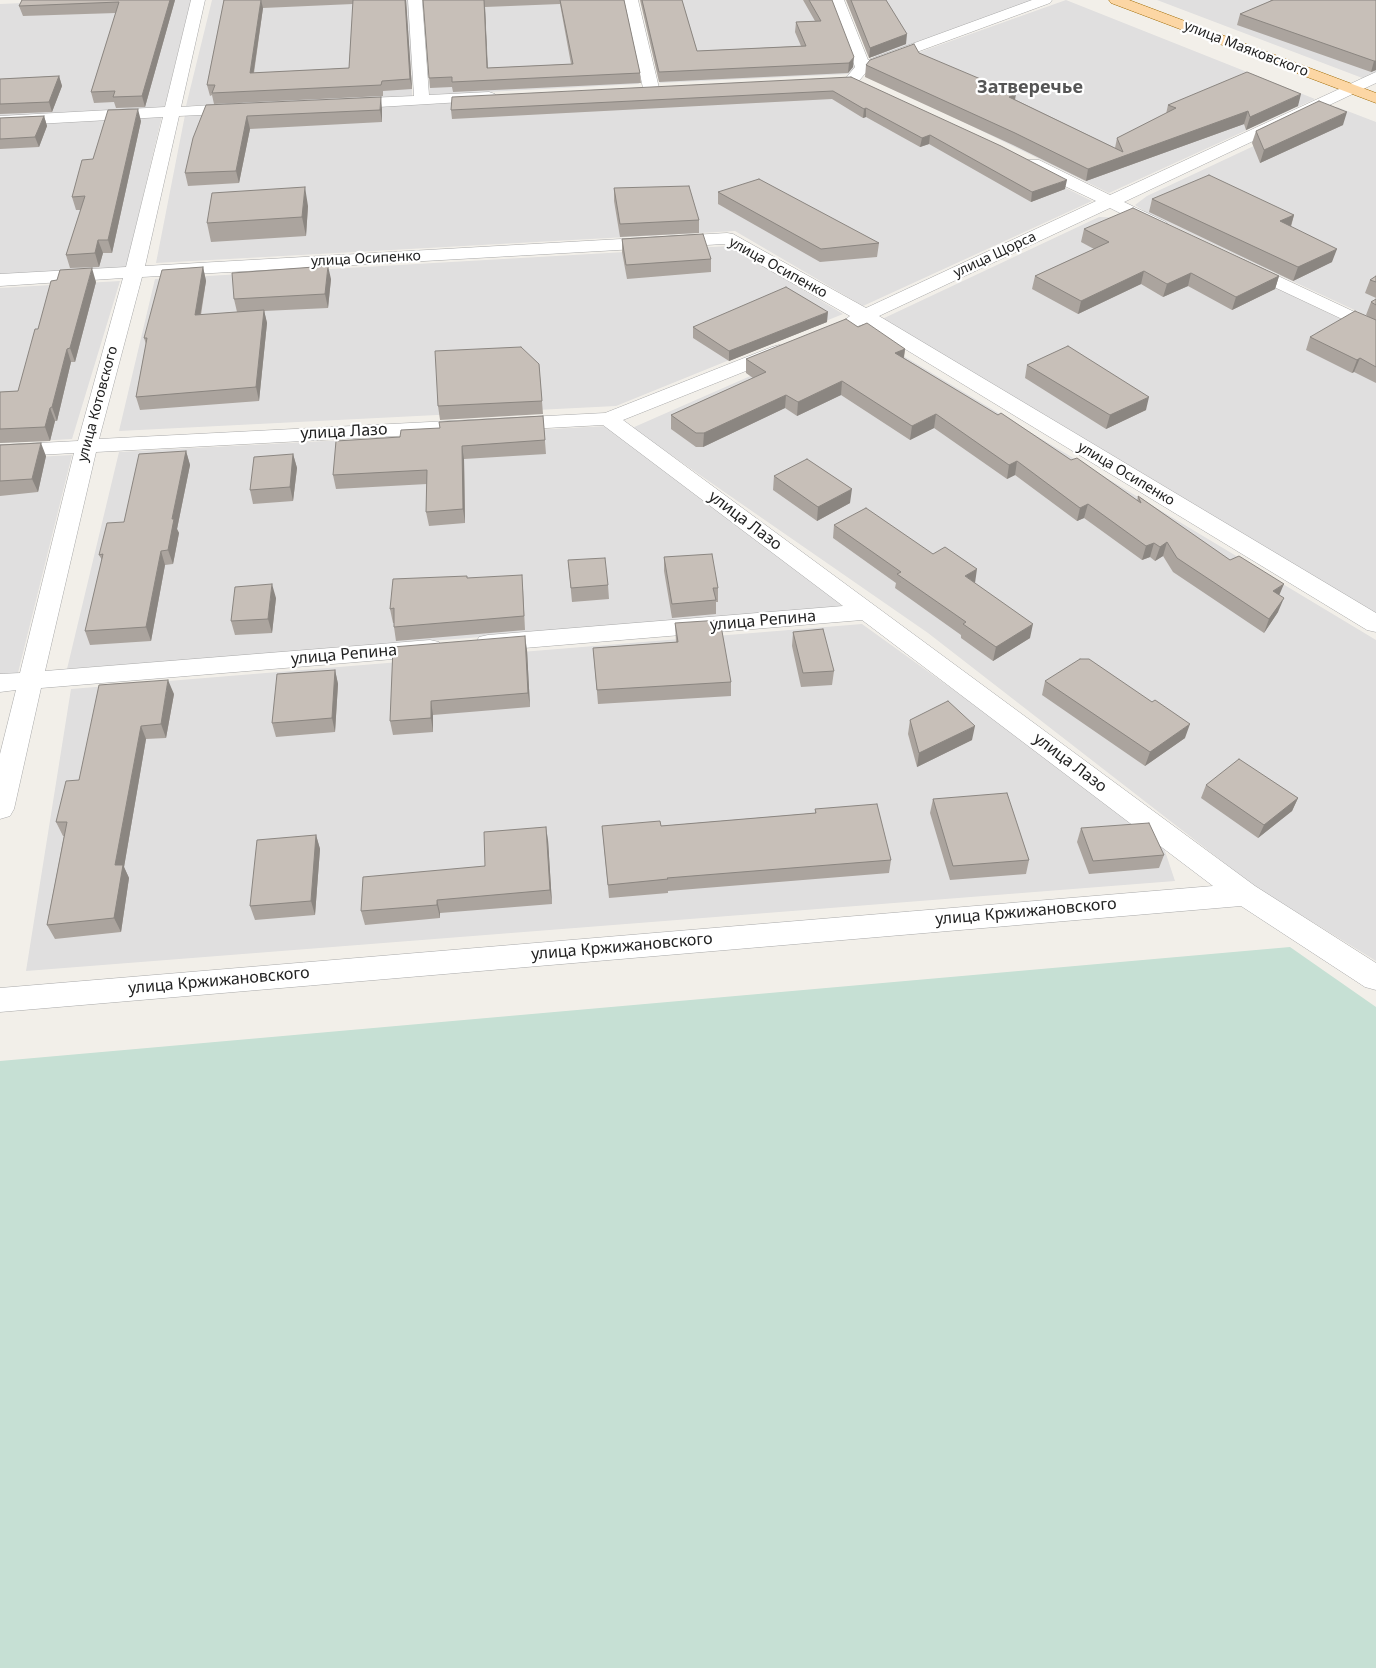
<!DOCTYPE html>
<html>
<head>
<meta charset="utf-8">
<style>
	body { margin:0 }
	canvas { display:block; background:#f2efe9 }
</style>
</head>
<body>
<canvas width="1376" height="1668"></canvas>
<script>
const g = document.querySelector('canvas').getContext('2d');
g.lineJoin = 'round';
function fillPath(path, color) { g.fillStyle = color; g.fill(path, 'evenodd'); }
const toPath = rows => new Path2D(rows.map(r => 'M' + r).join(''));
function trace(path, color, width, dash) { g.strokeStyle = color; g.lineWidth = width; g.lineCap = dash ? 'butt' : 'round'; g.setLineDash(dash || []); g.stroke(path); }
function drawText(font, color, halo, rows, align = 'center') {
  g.font = font + ' "Noto Sans",sans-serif'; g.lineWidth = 4.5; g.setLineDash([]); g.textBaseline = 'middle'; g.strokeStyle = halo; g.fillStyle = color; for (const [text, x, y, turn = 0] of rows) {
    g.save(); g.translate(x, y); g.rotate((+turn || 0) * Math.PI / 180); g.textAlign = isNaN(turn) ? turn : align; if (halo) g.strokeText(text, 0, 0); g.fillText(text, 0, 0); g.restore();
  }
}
fillPath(toPath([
	[91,0,191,0,164,109,0,116,0,4],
	[212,0,410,0,412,96,186,106],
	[424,0,623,0,639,84,430,95],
	[642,0,830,0,858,67,849,74,660,83],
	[848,0,1034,0,875,57,867,53],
	[1066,0,1315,99,1109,193,867,75,878,67],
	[1157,0,1376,0,1376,74,1365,79],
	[855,84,1092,201,863,306,735,231,156,263,185,115],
	[1337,107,1376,122,1376,320,1152,216,1135,205,1147,196],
	[162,116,126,268,0,275,0,124],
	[1099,217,1131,218,1376,336,1376,613,880,320],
	[730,246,843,314,616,406,119,431,155,279],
	[120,281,72,439,0,443,0,288],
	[867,334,1376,640,1376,961,1254,886,928,633,632,428,837,338],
	[608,426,820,579,844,609,67,669,119,452],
	[72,455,18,673,0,674,0,459],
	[862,624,1161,839,1175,881,26,971,71,689]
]), '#e0dfdf');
fillPath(toPath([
	[1290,947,1376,1007,1376,1668,0,1668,0,1061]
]), '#c6e0d4');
const minor = toPath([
	[191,0,205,0,181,107,242,103,248,105,250,108,248,111,242,113,179,116,145,266,727,233,733,234,866,308,1096,201,1027,168,1025,164,1027,160,1039,160,1110,195,1376,72,1376,83,1124,202,1166,222,1169,226,1166,230,1160,231,1154,230,1110,208,879,316,1376,613,1376,632,1367,630,864,324,852,328,845,326,842,322,850,316,724,244,142,277,99,439,605,413,772,347,779,345,786,347,789,351,786,355,623,420,1255,886,1376,963,1376,990,1365,987,1241,906,0,1012,0,988,1213,886,862,620,488,651,479,649,476,643,479,637,488,635,843,606,603,425,96,452,45,671,430,640,439,642,442,648,439,654,430,656,41,688,14,809,10,816,0,819,0,754,16,690,0,692,0,674,20,673,74,453,0,457,0,445,78,441,123,278,0,286,0,274,126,267,163,117,0,126,0,116,165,107,191,0],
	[408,0,422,0,429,95,489,92,495,94,497,97,495,100,345,109,339,107,337,104,339,101,345,99,414,96,408,0],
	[624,0,638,0,659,88,656,91,651,93,646,91,643,88,624,0],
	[830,0,844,0,868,60,1032,0,1052,0,1050,3,868,70,858,82,853,84,848,82,845,79,855,67,830,0],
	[1244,260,1376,322,1376,335,1238,270,1235,266,1238,262,1244,260]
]);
const major = toPath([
	[1109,0,1129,0,1376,93,1376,103,1111,3,1109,0]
]);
trace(minor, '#a9a9a9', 1);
trace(major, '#a06b00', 1);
fillPath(minor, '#fff');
fillPath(major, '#fcd6a4');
fillPath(toPath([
	[22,0,175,0,145,107,116,108,114,102,94,103,91,92,116,13,23,16,19,6],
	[224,0,406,0,412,89,383,91,383,96,214,104,212,95,210,96,207,85],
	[353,4,349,68,254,73,263,8],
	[423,0,624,0,640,73,641,83,453,92,452,87,430,88],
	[560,4,571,64,488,68,485,7],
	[640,0,682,0,697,51,801,46,795,32,796,22,815,21,803,0,832,0,853,67,848,73,659,82],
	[846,0,886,0,906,44,869,58],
	[1270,0,1376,0,1376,70,1371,72,1237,25,1240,14,1271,1],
	[919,53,1115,148,1117,138,1166,114,1168,105,1298,106,1246,130,1244,124,1086,181,1013,145,865,77,866,65],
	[59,76,62,86,52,112,0,114,0,79],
	[851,77,1065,189,1031,202,929,144,920,147,866,117,863,118,832,99,452,119,451,110],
	[206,105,382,109,382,122,250,129,239,183,188,186,185,173],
	[44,116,47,126,39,147,0,149,0,118],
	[141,121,112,253,103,253,99,267,70,268,66,255,81,210,76,210,72,197,93,159],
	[1343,125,1260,163,1252,143,1256,131],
	[614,188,699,220,699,233,620,237,614,201],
	[718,192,879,243,877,257,820,262,718,204],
	[1152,199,1294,215,1291,227,1332,262,1293,281,1149,212],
	[308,206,306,236,211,242,207,223],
	[1084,229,1279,276,1275,289,1232,310,1188,286,1163,297,1141,284,1078,314,1032,289,1035,276,1094,249,1081,242],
	[622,239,711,259,711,272,627,279,622,252],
	[203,267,206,281,201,315,237,312,234,299,331,279,328,308,264,311,267,323,259,401,140,410,136,397,146,344,144,338],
	[1376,276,1376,298,1365,293,1370,280],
	[96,282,75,362,71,362,57,421,55,421,50,441,0,443,0,392,18,391,38,329],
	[1376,299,1376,383,1354,372,1352,373,1306,350,1310,337,1370,318,1366,315,1371,302],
	[827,322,729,361,693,338,693,327],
	[858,327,905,349,904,358,1137,501,1138,496,1279,595,1278,612,1264,633,1173,572,1163,556,1155,561,1150,557,1142,560,1084,518,1077,521,1015,475,1007,479,934,428,910,440,841,395,797,416,785,408,703,447,696,447,671,429,671,415,753,378,746,373,746,359],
	[539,364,543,414,440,420,438,406],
	[1027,365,1146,410,1106,429,1025,378],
	[543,416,546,454,464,459,465,523,429,526,426,512,427,484,336,489,333,475,400,437,440,428],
	[0,445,46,456,38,492,0,496],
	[186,451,190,465,177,529,179,533,173,564,165,565,151,641,90,645,85,631,102,560,99,555,124,522],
	[293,454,297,468,293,501,253,504,250,490],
	[774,476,850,503,817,521,773,490],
	[834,525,975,583,1030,638,993,661,961,638,961,635,895,588,896,583,833,538],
	[664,557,718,588,718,602,716,602,716,614,672,618,664,571],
	[568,560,608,585,609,599,572,602],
	[467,578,523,589,525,630,396,641,394,627,394,623,393,623,390,609],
	[276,598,272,633,235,635,231,621],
	[675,623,731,682,731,696,598,704,593,648,676,642],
	[793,632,834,671,832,685,801,687,792,646],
	[527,650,530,707,433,715,433,732,393,735,390,721],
	[335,670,338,684,335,732,276,737,272,723],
	[1045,681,1185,738,1145,766,1042,695],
	[174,694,166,738,146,739,124,867,129,878,121,932,55,939,47,925,64,836,63,836,56,822,79,780],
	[910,720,972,740,917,767,908,734],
	[1206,785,1298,798,1292,811,1258,838,1201,798],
	[933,799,1029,860,1026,874,950,880,930,813],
	[815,809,891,860,889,873,668,891,668,893,609,898,602,826,661,826,815,813],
	[1081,828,1164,855,1159,868,1089,874,1077,842],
	[316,835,320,849,315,915,255,920,250,906],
	[548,840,552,904,440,913,440,918,365,925,361,911,485,866]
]), '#aba49e');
fillPath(toPath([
	[170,0,175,0,145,107,142,96],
	[261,0,263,8,252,83,250,73],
	[405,0,406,0,412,89,410,79],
	[484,0,485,7,488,78,487,68],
	[907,34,906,44,869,58,870,48],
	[854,57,853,67,848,73,849,63],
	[1374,61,1376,61,1376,70,1371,72],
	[59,76,62,86,52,112,49,102],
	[1016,94,1014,106,1009,97],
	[1301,94,1298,106,1246,130,1250,117],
	[381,97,382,109,382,122,380,110],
	[866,108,866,117,863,118,864,109],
	[138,109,141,121,112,253,108,240],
	[1248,111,1244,124,1086,181,1088,169],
	[1347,112,1343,125,1260,163,1264,150],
	[44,116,47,126,39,147,35,137],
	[247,116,250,129,239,183,236,171],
	[930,135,929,144,920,147,922,138],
	[1067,180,1065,189,1031,202,1032,192],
	[305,187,308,206,306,236,302,217],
	[1294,215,1290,228,1280,221],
	[98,240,103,253,99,267,95,253],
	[1337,249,1332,262,1293,281,1298,267],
	[328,266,331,279,328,308,325,294],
	[203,267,206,281,198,328,195,315],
	[92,268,96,282,75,362,70,348],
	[1144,271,1141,284,1078,314,1081,301],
	[1191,273,1188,286,1163,297,1167,284],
	[1279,276,1275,289,1232,310,1236,297],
	[264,310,267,323,259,401,256,387],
	[828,312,827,322,729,361,729,351],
	[67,349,71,362,57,421,52,407],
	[905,349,903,362,895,353],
	[1360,358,1354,372,1352,373,1357,360],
	[842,381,841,395,797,416,798,402],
	[786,395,785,408,703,447,704,433],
	[1149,397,1146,410,1106,429,1110,415],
	[50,408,55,421,50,441,45,427],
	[936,414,934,428,910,440,912,426],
	[41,443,46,456,38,492,32,479],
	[462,446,464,459,465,523,463,509],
	[186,451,190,465,177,529,179,533,173,564,168,550,172,519],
	[293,454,297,468,293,501,290,487],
	[1017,461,1015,475,1007,479,1009,465],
	[852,489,850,503,817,521,818,507],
	[1088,504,1084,518,1077,521,1080,508],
	[1167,542,1163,556,1155,561,1160,547],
	[1154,543,1150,557,1142,560,1146,546],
	[161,551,165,565,151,641,146,627],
	[977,569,975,583,965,576],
	[272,584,276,598,272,633,268,619],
	[1284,584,1278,598,1273,591],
	[1284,598,1278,612,1264,633,1269,619],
	[1033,624,1030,638,993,661,996,647],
	[525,636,527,650,530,707,528,693],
	[335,670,338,684,335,732,332,718],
	[168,680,174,694,166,738,161,724],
	[431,701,433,715,433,732,431,718],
	[1190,724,1185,738,1145,766,1150,752],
	[141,726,146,739,124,867,129,878,121,932,114,918,115,865],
	[975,726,972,740,917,767,919,753],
	[1298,798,1292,811,1258,838,1264,825],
	[546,827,548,840,552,904,550,890],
	[316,835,320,849,315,915,311,901],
	[437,900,440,913,440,918,437,905]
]), '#8b8681');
const building = toPath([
	[22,0,170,0,142,96,113,97,115,91,91,92,119,2,19,6,22,0],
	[224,0,261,0,250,73,349,68,353,0,405,0,410,79,382,81,381,85,212,93,215,85,207,85,224,0],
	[423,0,484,0,487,68,573,64,560,0,624,0,640,73,452,82,452,77,429,78,423,0],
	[642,0,682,0,697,51,806,46,796,22,821,21,809,0,832,0,854,57,849,63,659,72,642,0],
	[851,0,886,0,907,34,870,48,851,0],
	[1273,0,1376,0,1376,61,1374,61,1240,14,1273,0],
	[914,44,919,53,1016,94,1009,97,1123,152,1117,138,1176,108,1168,105,1247,72,1301,94,1250,117,1248,111,1088,169,1015,133,866,65,870,60,914,44],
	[59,76,49,102,0,104,0,79,59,76],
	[851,77,1001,146,1067,180,1032,192,930,135,922,138,866,108,864,109,833,91,451,110,452,97,851,77],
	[381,97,380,110,247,116,236,171,185,173,193,138,206,105,381,97],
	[1319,101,1347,112,1264,150,1256,131,1319,101],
	[138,109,108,240,98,240,95,253,66,255,85,196,72,197,82,160,93,159,108,110,138,109],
	[44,116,35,137,0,139,0,118,44,116],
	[1209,175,1294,215,1280,221,1337,249,1298,267,1152,199,1209,175],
	[759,179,879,243,821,249,718,192,759,179],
	[689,186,699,220,620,224,614,188,689,186],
	[305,187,302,217,207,223,212,193,305,187],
	[1133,208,1279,276,1236,297,1191,273,1167,284,1144,271,1081,301,1035,276,1109,242,1084,229,1133,208],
	[703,234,711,259,626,265,622,239,703,234],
	[328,266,325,294,234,299,232,273,328,266],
	[203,267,195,315,264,310,256,387,136,397,147,338,144,338,162,270,203,267],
	[92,268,70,348,67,349,52,407,50,408,45,427,0,429,0,392,18,391,35,329,38,329,51,281,57,280,60,270,92,268],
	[1376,276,1376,282,1370,280,1376,276],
	[786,287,828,312,729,351,693,327,786,287],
	[1376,299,1376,305,1371,302,1376,299],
	[1355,311,1376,320,1376,367,1360,358,1357,360,1310,337,1355,311],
	[846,319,858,327,867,323,905,349,895,353,998,415,1001,413,1071,460,1077,458,1141,503,1138,496,1230,560,1239,556,1284,584,1273,591,1284,598,1269,619,1177,558,1167,542,1160,547,1154,543,1146,546,1088,504,1080,508,1017,461,1009,465,936,414,912,426,842,381,798,402,786,395,704,433,696,433,671,415,766,372,746,359,846,319],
	[1068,346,1149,397,1110,415,1027,365,1068,346],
	[521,347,539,364,542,401,438,406,435,351,521,347],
	[543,416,545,440,462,446,463,509,426,512,427,470,333,475,336,441,400,437,401,430,440,428,439,422,543,416],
	[41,443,32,479,0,481,0,445,41,443],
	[186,451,172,519,174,519,168,550,161,551,146,627,85,631,103,554,99,555,107,523,124,522,139,454,186,451],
	[293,454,290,487,250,490,254,457,293,454],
	[807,459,852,489,818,507,774,476,807,459],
	[866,508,933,554,945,547,977,569,965,576,1033,624,996,647,963,624,966,622,897,574,901,572,834,525,866,508],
	[712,554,718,588,713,588,716,600,672,604,664,557,712,554],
	[605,558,608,585,571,588,568,560,605,558],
	[522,575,524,616,394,627,394,608,390,609,393,579,467,576,467,578,522,575],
	[272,584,268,619,231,621,235,587,272,584],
	[720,620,731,682,597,690,593,648,678,642,675,623,720,620],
	[823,629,834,671,803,673,793,632,823,629],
	[525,636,528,693,431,701,431,718,390,721,393,647,525,636],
	[1080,659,1089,659,1152,702,1155,700,1190,724,1150,752,1045,681,1080,659],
	[335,670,332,718,272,723,277,674,335,670],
	[168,680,161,724,141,726,115,865,123,865,114,918,47,925,67,822,56,822,66,781,79,780,99,685,168,680],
	[948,701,975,726,919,753,910,720,948,701],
	[1239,759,1298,798,1264,825,1206,785,1239,759],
	[1007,793,1029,860,953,866,933,799,1007,793],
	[877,804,891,860,667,878,668,879,608,885,602,826,660,821,661,826,816,813,815,809,877,804],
	[1149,823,1164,855,1093,861,1081,828,1149,823],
	[546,827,550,890,437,900,437,905,361,911,363,877,485,866,484,832,546,827],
	[316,835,311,901,250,906,257,840,316,835]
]);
fillPath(building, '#c7bfb8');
trace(building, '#8b8681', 1);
drawText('14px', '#222', '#fff', [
	["улица Маяковского",1246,49,21],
	["улица Щорса",995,255,-25],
	["улица Осипенко",366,259,-3],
	["улица Осипенко",778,268,29],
	["улица Котовского",98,404,-75],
	["улица Осипенко",1126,474,31]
]);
drawText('16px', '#222', '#fff', [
	["улица Лазо",344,432,-3],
	["улица Лазо",745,521,37],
	["улица Репина",763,621,-5],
	["улица Репина",344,655,-5],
	["улица Лазо",1070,763,37],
	["улица Кржижановского",1026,912,-5],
	["улица Кржижановского",622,947,-5],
	["улица Кржижановского",219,981,-5]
]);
drawText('bold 18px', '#555', '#fff', [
	["Затверечье",1030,88]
]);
</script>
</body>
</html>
